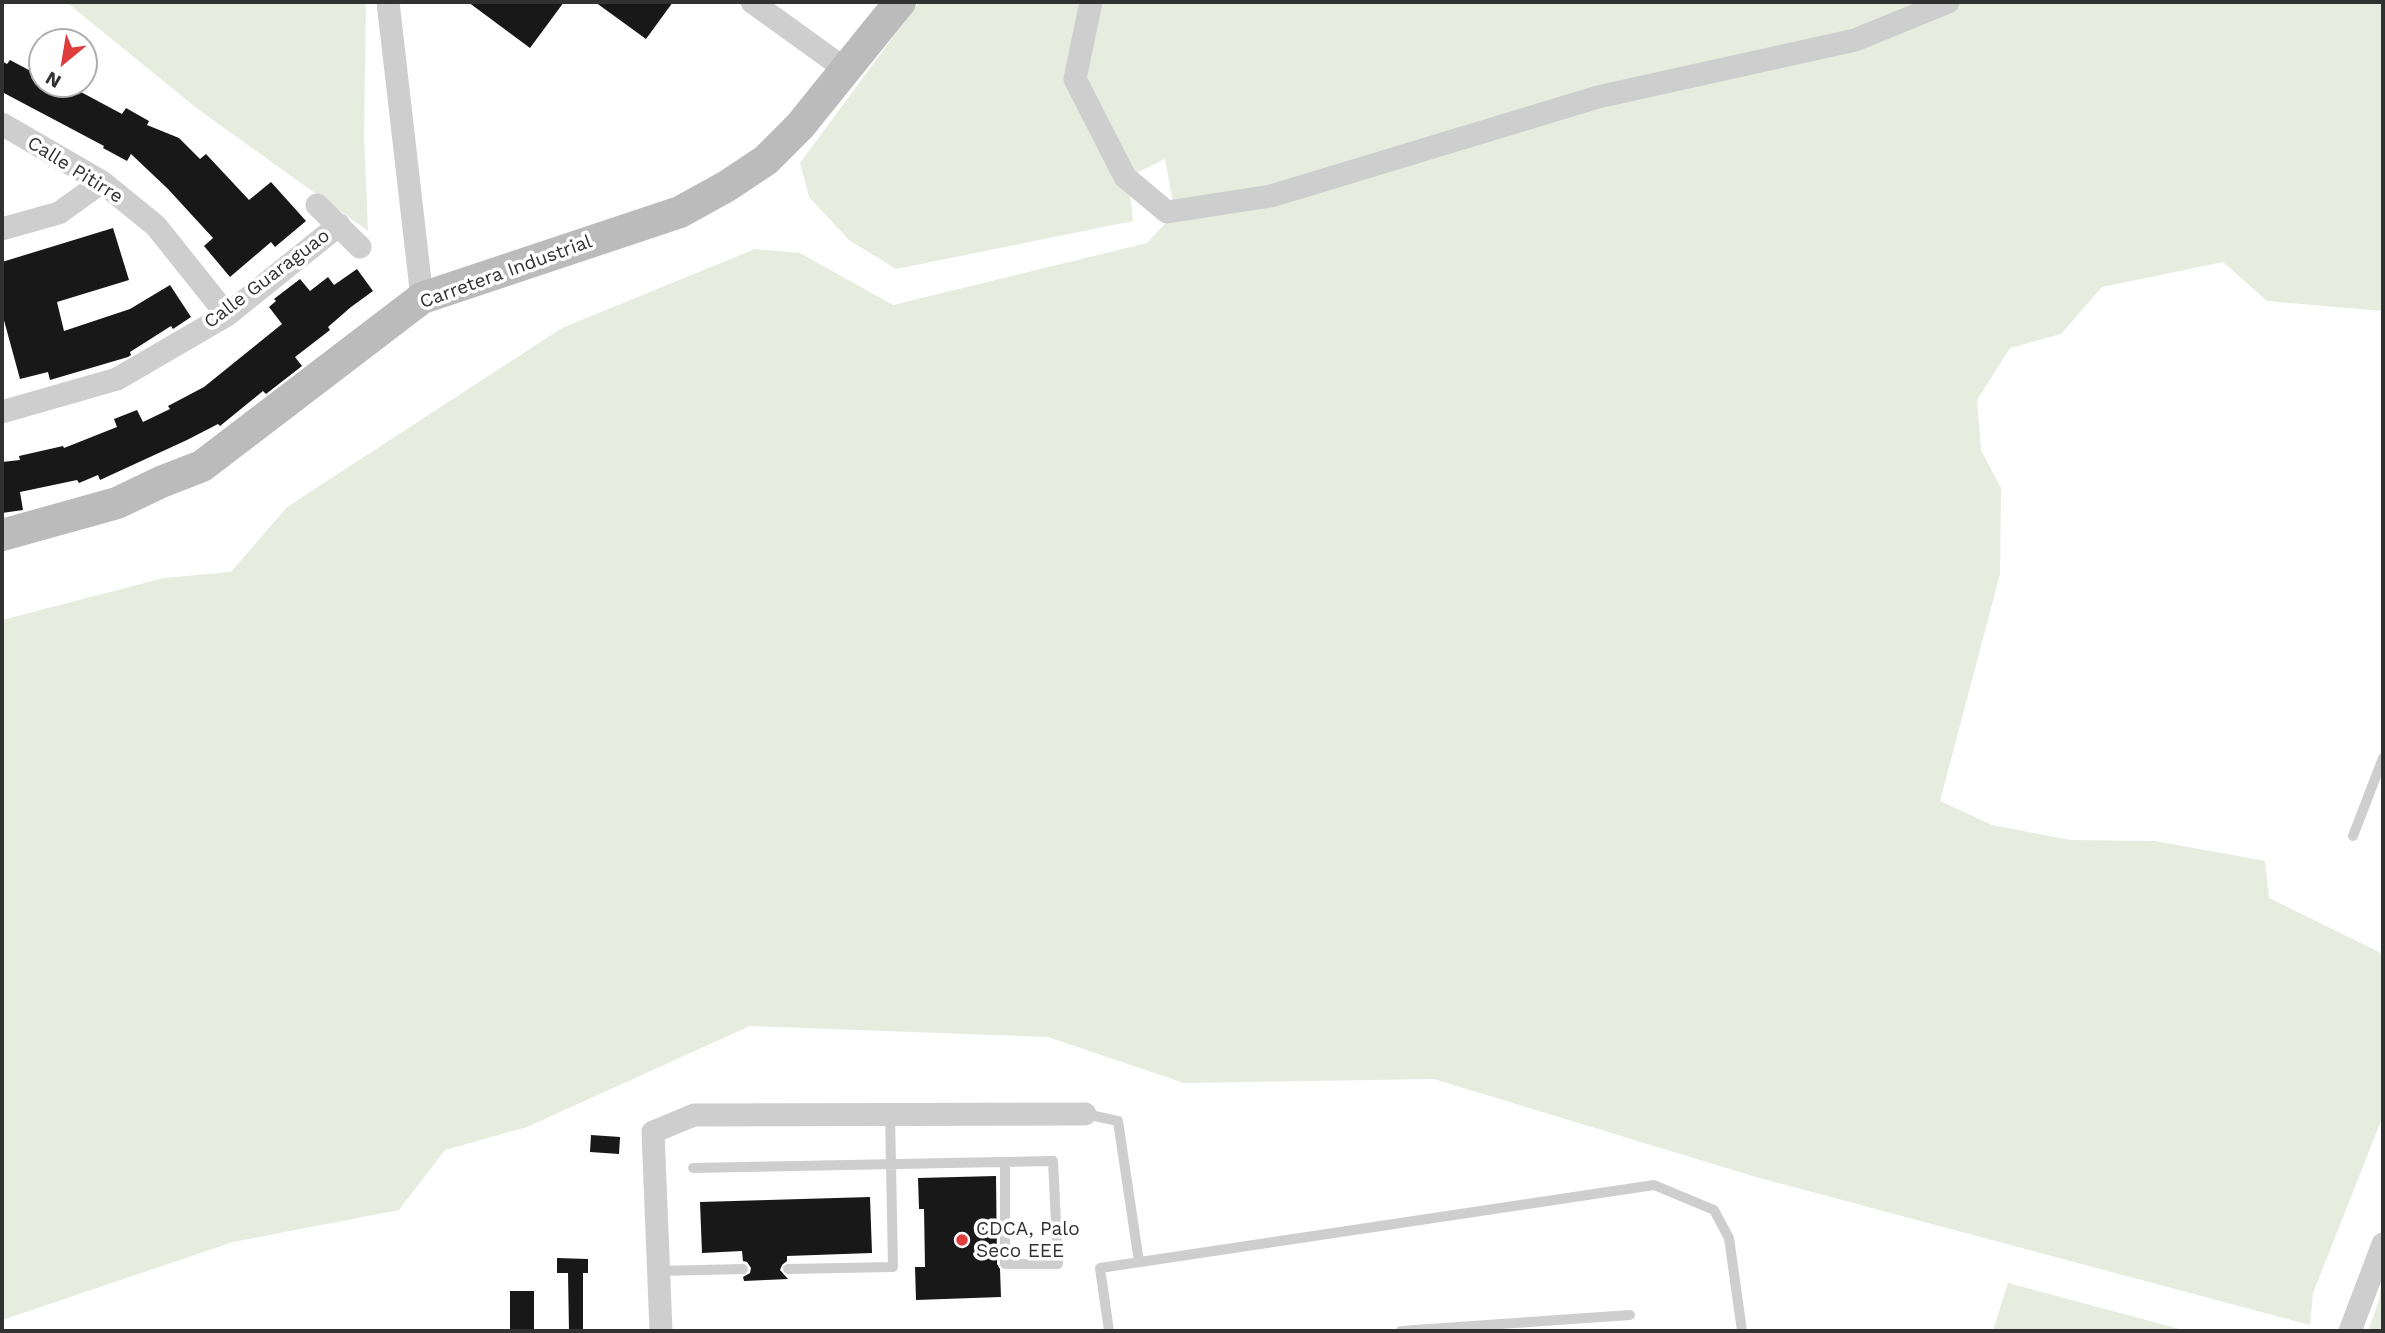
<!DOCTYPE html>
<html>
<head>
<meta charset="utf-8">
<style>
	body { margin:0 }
	#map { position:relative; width:2385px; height:1333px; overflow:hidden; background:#fff; font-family:"Work Sans",sans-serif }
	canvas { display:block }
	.frame { position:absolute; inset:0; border:4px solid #313131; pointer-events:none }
	.north { position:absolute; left:28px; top:28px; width:70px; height:70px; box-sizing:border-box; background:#fff; border:2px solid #adadad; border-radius:50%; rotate:210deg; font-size:19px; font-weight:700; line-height:28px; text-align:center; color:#313131 }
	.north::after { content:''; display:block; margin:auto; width:24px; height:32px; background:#de3c3d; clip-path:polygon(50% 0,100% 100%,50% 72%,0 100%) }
</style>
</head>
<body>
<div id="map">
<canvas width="2385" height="1333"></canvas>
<div class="frame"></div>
<div class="north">N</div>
</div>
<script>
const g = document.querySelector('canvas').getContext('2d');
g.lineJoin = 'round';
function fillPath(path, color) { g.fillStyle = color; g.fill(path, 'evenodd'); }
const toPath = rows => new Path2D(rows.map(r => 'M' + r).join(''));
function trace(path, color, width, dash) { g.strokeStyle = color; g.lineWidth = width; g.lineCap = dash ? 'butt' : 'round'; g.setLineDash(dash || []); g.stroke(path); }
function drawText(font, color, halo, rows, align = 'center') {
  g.font = font + ' "Work Sans",sans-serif'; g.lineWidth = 7; g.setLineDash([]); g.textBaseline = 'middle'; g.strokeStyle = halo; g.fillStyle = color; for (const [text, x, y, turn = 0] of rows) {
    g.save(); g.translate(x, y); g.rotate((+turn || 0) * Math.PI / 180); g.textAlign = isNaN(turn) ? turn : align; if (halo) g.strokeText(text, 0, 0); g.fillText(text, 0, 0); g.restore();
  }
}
fillPath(toPath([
	[66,2,366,2,364,134,368,231,199,110],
	[919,2,2383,2,2383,311,2267,301,2223,262,2102,287,2061,334,2010,348,1977,400,1981,450,2001,488,2000,574,1940,801,1992,825,2071,840,2155,841,2265,861,2269,898,2383,954,2383,1116,2313,1293,2310,1325,1756,1177,1434,1079,1184,1083,1048,1037,750,1026,527,1127,445,1150,399,1210,233,1242,2,1320,2,620,164,578,231,572,287,507,562,328,755,249,800,253,893,305,1147,243,1175,213,1165,159,1128,177,1133,221,896,269,849,240,809,197,800,163],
	[2383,1273,2383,1331,2368,1331,2379,1300],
	[2008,1283,2187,1331,1993,1331]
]), '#e6eddf');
fillPath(toPath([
	[468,2,564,2,530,48],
	[595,2,673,2,646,39],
	[10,60,42,77,42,84,66,84,122,114,126,108,149,121,147,125,179,138,200,159,206,154,249,200,271,182,306,221,275,247,271,242,230,277,204,246,213,238,168,189,131,154,127,161,103,148,104,146,2,92,2,61,7,64],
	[113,228,129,280,57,302,64,331,130,309,170,285,191,317,173,329,171,326,130,352,131,355,128,357,50,380,48,372,20,379,2,313,2,262],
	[357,269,373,291,351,307,328,327,330,330,295,357,302,366,266,394,263,391,220,426,218,424,187,440,100,480,98,475,79,483,77,480,20,492,23,510,2,513,2,462,20,460,19,456,63,446,64,448,117,427,114,419,137,410,143,422,170,409,168,406,204,387,282,324,269,307,276,301,274,299,300,279,310,291,328,277,334,285],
	[591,1135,620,1137,619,1154,590,1152],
	[996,1176,997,1264,1000,1269,1001,1297,916,1300,915,1267,925,1267,924,1209,919,1209,918,1178],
	[870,1197,872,1253,787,1256,787,1261,782,1265,780,1270,788,1279,744,1281,743,1277,750,1273,751,1268,747,1262,743,1261,742,1251,702,1253,700,1202],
	[557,1258,588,1259,588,1273,583,1273,583,1331,569,1331,568,1273,557,1273],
	[510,1291,534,1291,534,1331,510,1331]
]), '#181818');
trace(toPath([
	[2353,836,2383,758],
	[1085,1114,1118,1121,1139,1262],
	[693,1168,1053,1161,1058,1264,1005,1264,1005,1162],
	[788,1269,893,1267,890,1114],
	[659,1271,743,1269],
	[1109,1331,1100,1268,1654,1185,1714,1210,1729,1238,1742,1331],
	[1401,1331,1630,1315]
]), '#cecece', 10);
trace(toPath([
	[388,2,422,298],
	[752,2,845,69],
	[1091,2,1075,79,1125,177,1167,212,1271,196,1598,97,1855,40,1948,2],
	[2,124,102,182,156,226,227,315],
	[317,205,360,247],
	[2,229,59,213,102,182],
	[2,412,117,379,227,315,339,225],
	[661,1331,653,1132,694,1115,1085,1114],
	[2350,1331,2383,1244]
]), '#cecece', 23);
trace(toPath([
	[2,535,117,503,161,482,202,466,422,298,680,212,727,186,766,160,800,126,900,2]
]), '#bbb', 32);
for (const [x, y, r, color] of [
	[962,1240,7,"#de3c3d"]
]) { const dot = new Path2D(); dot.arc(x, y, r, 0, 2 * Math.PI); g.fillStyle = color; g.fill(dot); trace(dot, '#fff', 2.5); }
drawText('19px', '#313131', '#fff', [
	["Calle Pitirre",75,170,32],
	["Carretera Industrial",506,272,-20],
	["Calle Guaraguao",267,279,-37]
]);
drawText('19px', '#313131', '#fff', [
	["CDCA, Palo",976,1229],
	["Seco EEE",976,1251]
], 'left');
</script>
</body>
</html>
